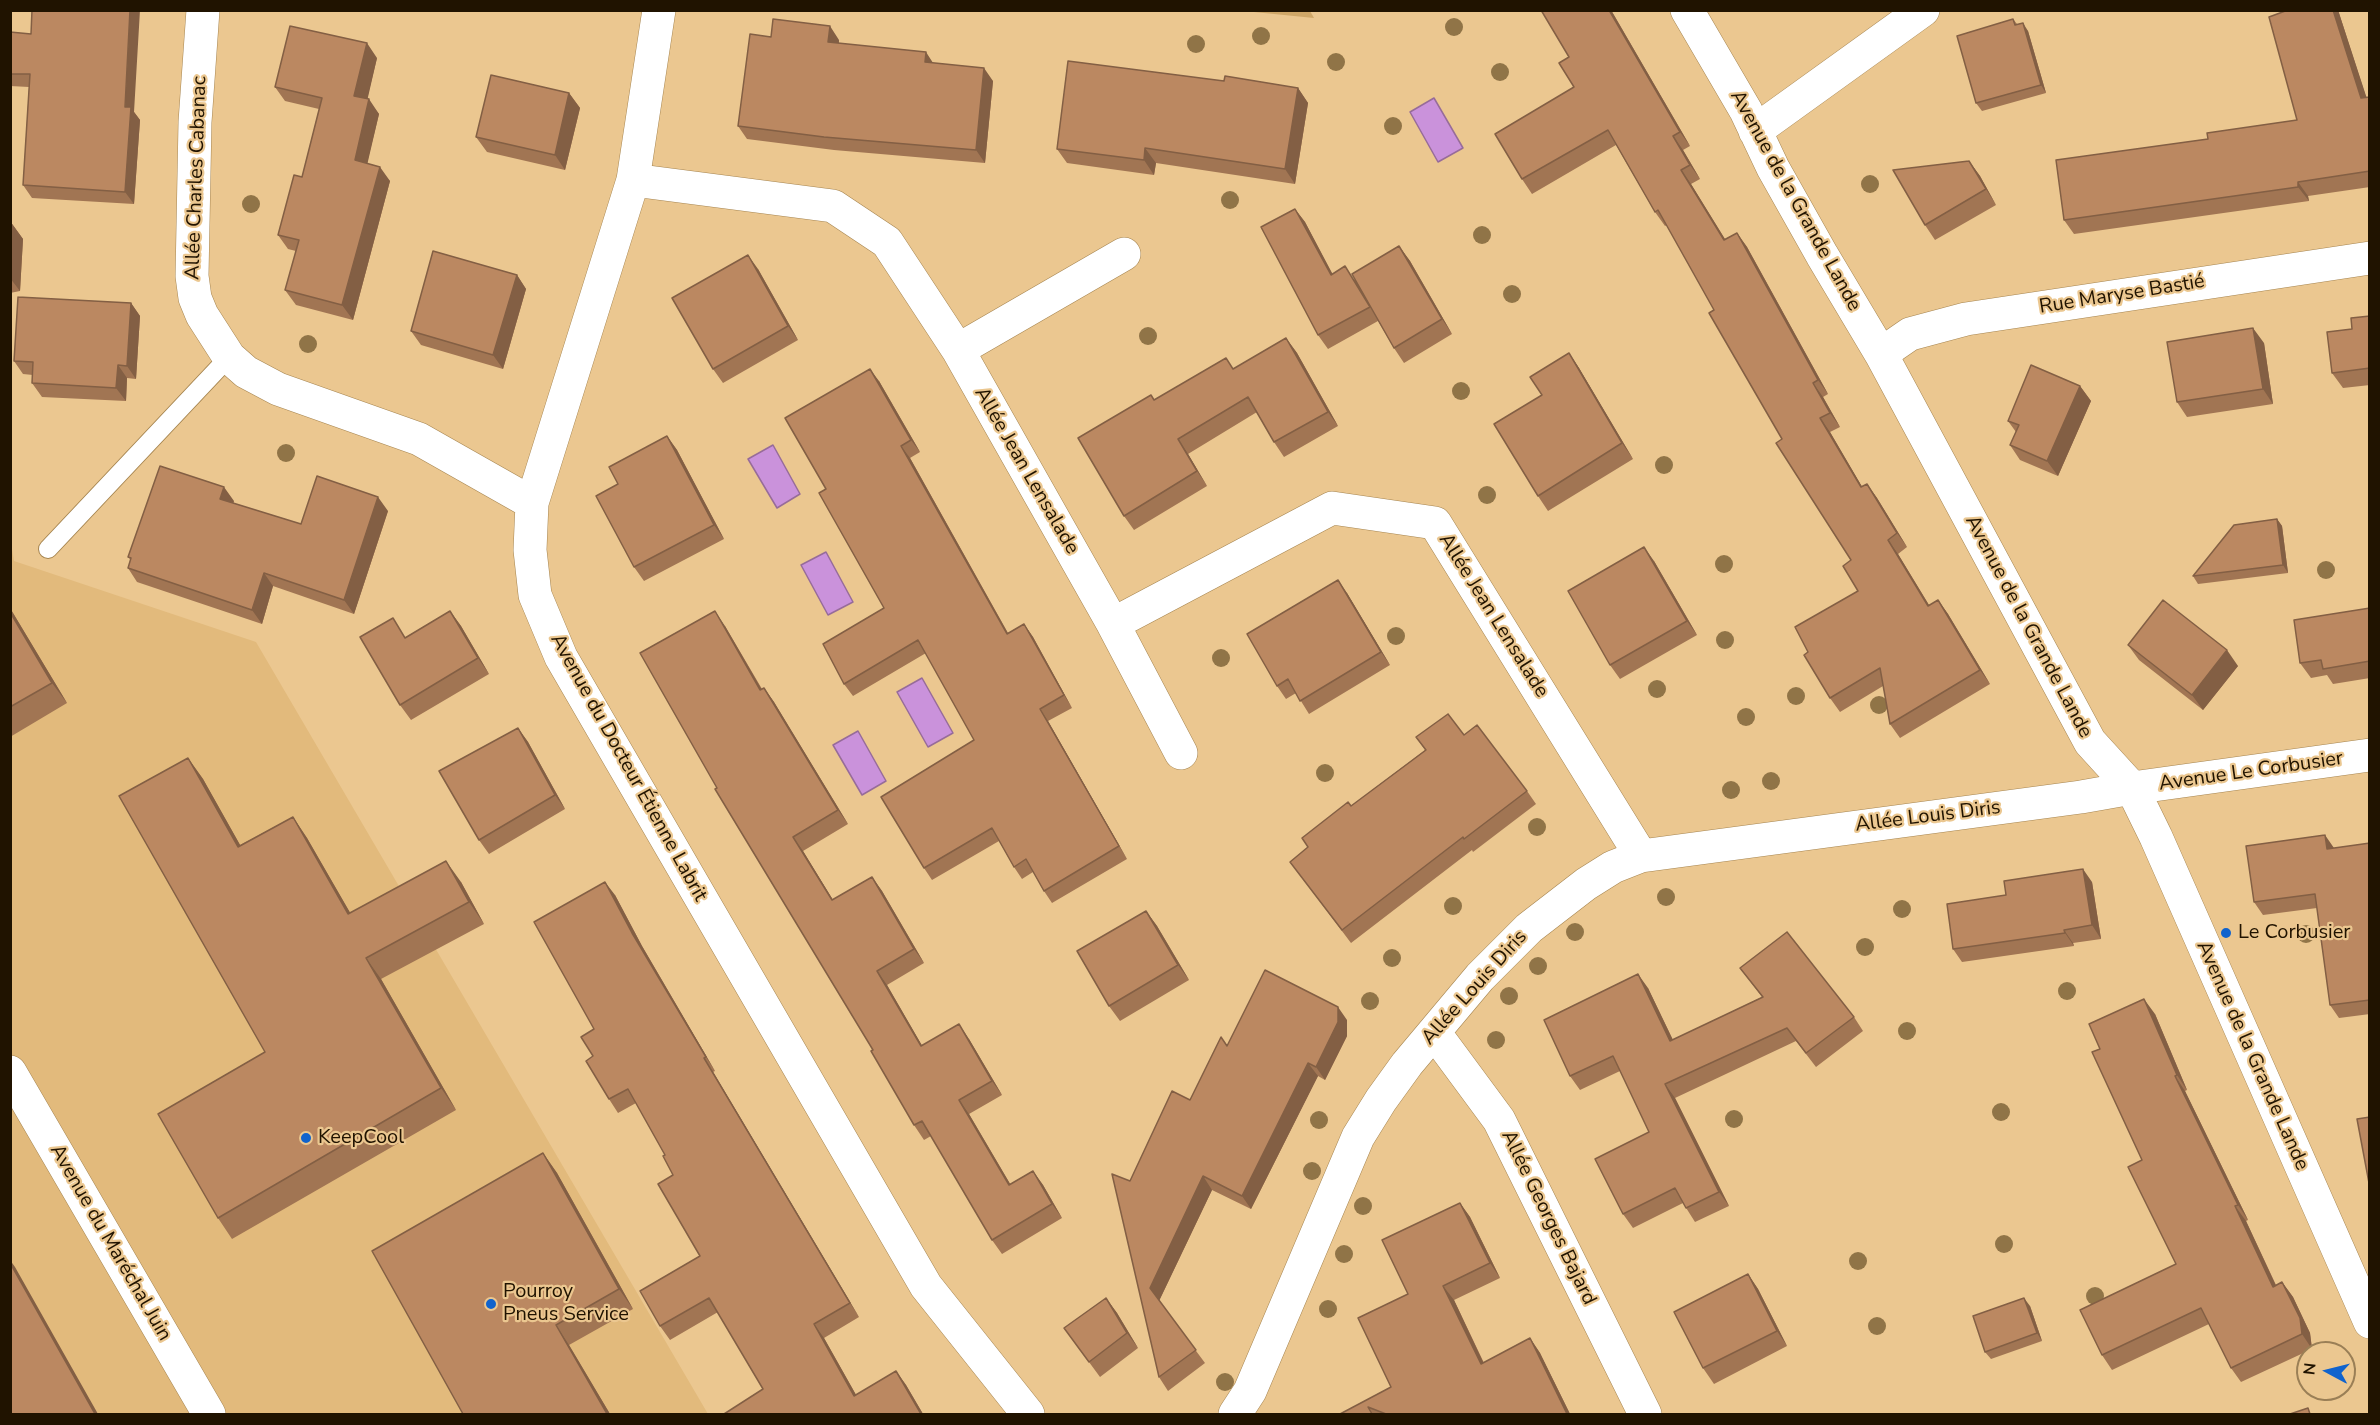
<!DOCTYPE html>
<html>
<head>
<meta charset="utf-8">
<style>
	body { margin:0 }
	#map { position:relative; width:2380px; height:1425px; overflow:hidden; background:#ebc790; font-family:"Nunito Sans",sans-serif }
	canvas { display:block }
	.frame { position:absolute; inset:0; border:12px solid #201300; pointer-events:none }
	.north { position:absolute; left:2296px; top:1341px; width:60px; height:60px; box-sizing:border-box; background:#ebc790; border:2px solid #9a7f56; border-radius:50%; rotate:277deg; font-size:16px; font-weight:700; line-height:24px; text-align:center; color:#201300 }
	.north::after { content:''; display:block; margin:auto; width:21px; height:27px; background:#1063cd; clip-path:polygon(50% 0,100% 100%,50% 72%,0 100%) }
</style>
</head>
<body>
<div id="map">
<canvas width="2380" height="1425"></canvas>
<div class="frame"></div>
<div class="north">N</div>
</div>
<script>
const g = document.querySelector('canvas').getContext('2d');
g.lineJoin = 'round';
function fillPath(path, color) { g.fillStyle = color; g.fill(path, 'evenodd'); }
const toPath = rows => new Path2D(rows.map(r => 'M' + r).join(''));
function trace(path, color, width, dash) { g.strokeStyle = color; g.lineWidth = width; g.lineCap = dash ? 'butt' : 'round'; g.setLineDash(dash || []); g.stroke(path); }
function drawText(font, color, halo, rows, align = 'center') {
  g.font = font + ' "Nunito Sans",sans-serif'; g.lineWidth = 4.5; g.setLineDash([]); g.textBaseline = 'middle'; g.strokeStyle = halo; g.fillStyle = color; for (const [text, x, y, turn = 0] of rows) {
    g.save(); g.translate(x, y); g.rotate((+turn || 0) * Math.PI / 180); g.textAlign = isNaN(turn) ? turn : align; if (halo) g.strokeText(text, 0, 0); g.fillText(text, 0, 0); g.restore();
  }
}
fillPath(toPath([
	[10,537,14,561,256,642,708,1414,11,1414]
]), '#e2ba7c');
fillPath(toPath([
	[1244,11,1310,11,1314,18]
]), '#cfa768');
const water = toPath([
	[1434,98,1463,148,1438,162,1410,112,1434,98],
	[773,445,800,494,777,508,748,459,773,445],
	[826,552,853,602,828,615,801,565,826,552],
	[922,678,953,733,928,747,897,692,922,678],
	[858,731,886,781,862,795,833,745,858,731]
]);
fillPath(water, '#ca92db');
trace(water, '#976c99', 1.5);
const service = toPath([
	[48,549,229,357]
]);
const minor = toPath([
	[203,10,195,122,192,276,195,298,202,315,229,357,246,372,278,389,419,439,532,503],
	[659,10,633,180,532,503,530,550,535,595,561,657,926,1286,1028,1414],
	[1687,10,1746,111,1773,168,1822,255,1881,354,2090,742,2132,788,2156,837,2370,1322],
	[1755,131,1923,10],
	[633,180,833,206,887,242,958,350,1113,624,1332,508,1435,523,1641,856],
	[958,350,1124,254],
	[1881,354,1910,334,1966,319,2370,258],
	[1113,624,1181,753],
	[1434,1032,1499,1120,1645,1414],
	[1235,1414,1250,1391,1358,1137,1381,1100,1407,1064,1480,977,1529,928,1586,884,1613,867,1641,856,2081,797,2132,788,2370,755]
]);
const secondary = toPath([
	[10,1072,209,1414]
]);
trace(service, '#a68550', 20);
trace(minor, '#a68550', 34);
trace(secondary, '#a68550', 34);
trace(service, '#fff', 18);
trace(minor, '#fff', 33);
trace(secondary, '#fff', 33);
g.fillStyle = '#907447';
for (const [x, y] of [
	[1454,27],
	[1261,36],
	[1196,44],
	[1336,62],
	[1500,72],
	[1393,126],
	[1870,184],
	[1230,200],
	[251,204],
	[1482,235],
	[1512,294],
	[1148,336],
	[308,344],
	[1461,391],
	[286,453],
	[1664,465],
	[1487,495],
	[1724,564],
	[2326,570],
	[1396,636],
	[1725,640],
	[1221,658],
	[1657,689],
	[1796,696],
	[1879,705],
	[1746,717],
	[1325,773],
	[1771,781],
	[1731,790],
	[1537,827],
	[1666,897],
	[1453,906],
	[1902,909],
	[1575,932],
	[2306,934],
	[1865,947],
	[1392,958],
	[1538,966],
	[2067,991],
	[1509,996],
	[1370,1001],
	[1907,1031],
	[1496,1040],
	[2001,1112],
	[1734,1119],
	[1319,1120],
	[1312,1171],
	[1363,1206],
	[2004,1244],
	[1344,1254],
	[1858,1261],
	[2095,1296],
	[1328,1309],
	[1877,1326],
	[1225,1382]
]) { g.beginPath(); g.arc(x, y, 9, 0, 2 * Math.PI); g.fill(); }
fillPath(toPath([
	[1611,10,1690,146,1683,150,1700,179,1691,184,1725,239,1737,233,1747,247,1828,394,1823,397,1840,427,1830,432,1862,487,1867,484,1877,498,1907,547,1898,554,1929,605,1938,600,1948,614,1990,684,1900,738,1890,724,1883,686,1840,712,1830,698,1808,652,1858,591,1851,560,1782,439,1714,310,1667,225,1665,226,1655,212,1616,145,1532,194,1522,179,1574,87,1569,57],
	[2288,10,2338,10,2366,97,2370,97,2370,187,2308,196,2309,201,2074,234,2064,220,2208,139,2297,120],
	[2013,19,2017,24,2028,31,2046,93,1982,111,1976,103],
	[10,32,134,112,140,120,134,204,32,198,23,185,29,87,10,86],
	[771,37,839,40,839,43,934,63,993,81,985,163,834,150,747,139,738,126],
	[377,58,367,99,379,114,367,163,390,181,353,320,296,305,285,290,296,251,288,249,278,235,302,177,319,109,285,101,275,87],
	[1224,81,1298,88,1308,103,1295,184,1156,163,1154,175,1067,163,1057,149],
	[569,93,580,108,565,170,487,152,476,137],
	[1969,161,1980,176,1996,205,1935,240,1925,225],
	[1295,209,1305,222,1332,274,1354,280,1399,246,1410,261,1452,334,1404,363,1394,348,1378,321,1328,349,1318,335],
	[10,221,23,239,20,291,10,293],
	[758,269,798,340,723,383,713,369],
	[517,275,526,289,503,369,421,345,411,331],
	[131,303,140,316,136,379,127,378,126,401,42,397,32,383,33,375,23,374,14,361],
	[2370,316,2370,385,2343,388,2332,373,2352,329],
	[1286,338,1297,353,1338,426,1284,457,1274,442,1257,412,1188,454,1207,486,1134,530,1124,516,1155,400,1233,369],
	[2264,343,2273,404,2187,417,2177,402],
	[1569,353,1579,368,1633,459,1548,511,1538,496,1542,395],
	[879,381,920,452,910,458,1008,633,1024,624,1033,637,1072,708,1048,721,1127,859,1052,903,1044,891,1033,872,1022,879,1014,867,999,841,932,880,924,868,974,740,926,653,853,696,844,684,884,608,826,489],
	[2080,386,2091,401,2058,476,2020,460,2010,445,2016,432,2008,421],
	[667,436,677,450,724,539,644,581,634,567,618,484],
	[234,501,233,503,301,524,388,511,354,614,273,586,262,624,137,582,128,568,131,560,128,557],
	[2277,519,2282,526,2288,573,2198,584,2193,576],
	[1654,561,1697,635,1620,679,1610,665],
	[1347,593,1390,665,1309,714,1296,693,1286,699,1277,686],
	[10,608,67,703,10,737],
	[2370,608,2370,678,2333,684,2327,675,2311,678,2300,663],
	[450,611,461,626,489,674,411,720,400,705,406,637],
	[725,626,762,689,764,688,774,702,848,824,803,851,833,900,872,877,882,891,924,963,887,985,922,1046,969,1039,1002,1095,969,1114,1010,1184,1033,1171,1043,1185,1062,1218,1002,1254,992,1240,931,1136,924,1140,914,1125,873,1050,717,788],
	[2128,645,2238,666,2203,710,2139,660],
	[518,728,528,742,565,809,489,854,479,840],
	[1464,735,1527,791,1536,804,1473,852,1472,850,1351,943,1290,862,1308,847,1351,806,1425,750,1416,737],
	[188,758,203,779,240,845,293,817,307,838,350,913,461,882,484,924,381,979,456,1110,232,1239,218,1218,265,1052],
	[2370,843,2370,1014,2339,1018,2330,1005,2317,908,2263,915,2254,902,2334,848],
	[2092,882,2101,939,2073,943,2074,946,1962,962,1953,949,2006,895],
	[615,895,642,946,715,1071,713,1072,859,1317,824,1338,856,1395,896,1371,906,1385,923,1414,763,1389,718,1312,670,1340,660,1326,700,1256,673,1175,665,1155,636,1103,618,1113,609,1099,593,1056,594,1029],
	[1146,911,1157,926,1189,980,1120,1021,1109,1006],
	[1740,968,1854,1017,1863,1031,1816,1067,1796,1041,1675,1098,1729,1206,1695,1222,1683,1203,1633,1228,1623,1214,1649,1132,1620,1071,1580,1090,1570,1076,1648,988,1673,1040,1762,997],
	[2155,1014,2187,1090,2185,1091,2248,1220,2246,1221,2276,1285,2282,1282,2293,1297,2310,1333,2312,1349,2241,1382,2231,1368,2209,1324,2112,1370,2102,1355,2176,1264,2142,1160,2100,1049],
	[1347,1020,1347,1036,1325,1080,1318,1076,1251,1209,1212,1190,1159,1301,1205,1363,1168,1391,1159,1377,1130,1181,1190,1100,1221,1037,1227,1045],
	[543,1153,557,1173,633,1309,569,1345,610,1414,463,1414],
	[1460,1203,1470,1217,1500,1278,1454,1300,1484,1363,1530,1338,1540,1353,1570,1414,1340,1414,1391,1387,1408,1294],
	[1748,1274,1758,1289,1787,1346,1714,1384,1703,1368],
	[1106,1298,1117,1313,1138,1348,1100,1377,1064,1328],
	[2030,1306,2042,1341,1991,1359,1985,1352]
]), '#a17553');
fillPath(toPath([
	[130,10,140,10,134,112,140,120,134,204,125,192,125,107],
	[1609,10,1611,10,1690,146,1680,132],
	[2333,10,2338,10,2370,108,2361,98],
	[2023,23,2028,31,2046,93,2041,85],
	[830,26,839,40,837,56,828,42],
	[367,43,377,58,365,110,354,96],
	[926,52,935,66,925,62],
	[984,68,993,81,985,163,976,150],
	[1298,88,1308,103,1295,184,1285,169],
	[569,93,580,108,565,170,555,155],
	[369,99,379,114,365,174,355,160],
	[1673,136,1683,150,1700,179,1690,165],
	[1145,148,1156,163,1154,175,1144,160],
	[1969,161,1980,176,1996,205,1986,189],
	[380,167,390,181,353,320,342,305],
	[1681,170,1691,184,1734,254,1724,240],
	[2298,182,2308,196,2309,201,2298,187],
	[1295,209,1305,222,1340,288,1331,275],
	[10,221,23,239,20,291,10,278],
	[1737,233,1747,247,1828,394,1818,380],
	[1399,246,1410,261,1452,334,1442,319],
	[748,255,758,269,798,340,788,326],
	[517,275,526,289,503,369,493,355],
	[131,303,140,316,136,379,127,366],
	[2253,328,2264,343,2273,404,2263,389],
	[1286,338,1297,353,1338,426,1328,412],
	[1569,353,1579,368,1633,459,1622,443],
	[118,365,127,378,126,401,116,388],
	[870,369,879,381,920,452,911,440],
	[1813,383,1823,397,1840,427,1830,413],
	[2080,386,2091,401,2058,476,2047,461],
	[1820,418,1830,432,1871,502,1861,487],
	[667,436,677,450,724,539,714,525],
	[1178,439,1188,454,1207,486,1197,471],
	[901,446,910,458,1015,646,1007,634],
	[1867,484,1877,498,1907,547,1897,533],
	[224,487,234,501,230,512,220,499],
	[378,497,388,511,354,614,344,600],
	[2277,519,2282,526,2288,573,2283,565],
	[1888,540,1898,554,1938,620,1928,606],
	[1644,547,1654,561,1697,635,1687,621],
	[264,573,273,586,262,624,252,610],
	[1338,580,1347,593,1390,665,1381,652],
	[1938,600,1948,614,1990,684,1980,670],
	[10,608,67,703,52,683,10,612],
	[450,611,461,626,489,674,478,658],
	[715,611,725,626,770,704,760,690],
	[1024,624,1033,637,1072,708,1064,695],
	[2227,650,2238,666,2203,710,2192,695],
	[764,688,774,702,848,824,838,810],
	[1040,709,1048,721,1127,859,1119,846],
	[518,728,528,742,565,809,555,795],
	[188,758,203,779,253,868,238,847],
	[293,817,307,838,363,935,348,914],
	[2325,835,2334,848,2327,849],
	[793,837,803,851,842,915,832,900],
	[446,861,461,882,484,924,469,902],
	[2083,869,2092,882,2101,939,2092,925],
	[872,877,882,891,924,963,914,949],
	[605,882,615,895,642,946,715,1071,706,1057,632,933],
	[1146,911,1157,926,1189,980,1178,965],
	[2064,930,2073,943,2074,946,2065,933],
	[366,958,381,979,456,1110,441,1088],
	[877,971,887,985,931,1061,921,1046],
	[1638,974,1648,988,1680,1055,1670,1041],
	[2144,999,2155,1014,2187,1090,2177,1075],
	[1338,1007,1347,1020,1347,1036,1325,1080,1316,1067],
	[959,1024,969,1039,1002,1095,992,1081],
	[704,1058,713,1072,859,1317,850,1303],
	[1308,1063,1318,1076,1251,1209,1242,1196],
	[2175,1076,2185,1091,2248,1220,2238,1205],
	[1665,1084,1675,1098,1729,1206,1719,1192],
	[959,1100,969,1114,1019,1199,1009,1185],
	[543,1153,557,1173,633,1309,619,1289],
	[1033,1171,1043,1185,1062,1218,1052,1204],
	[1203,1176,1212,1190,1159,1301,1150,1288],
	[1460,1203,1470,1217,1500,1278,1490,1263],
	[2235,1206,2246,1221,2283,1301,2273,1287],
	[10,1260,15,1267,98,1414,95,1414,10,1263],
	[1748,1274,1758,1289,1787,1346,1777,1331],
	[2282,1282,2293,1297,2310,1333,2312,1349,2302,1334],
	[1443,1286,1454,1300,1491,1379,1481,1364],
	[1106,1298,1117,1313,1138,1348,1127,1333],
	[2024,1298,2030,1306,2042,1341,2037,1333],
	[814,1324,824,1338,864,1409,854,1396],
	[556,1325,569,1345,610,1414,607,1414],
	[1530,1338,1540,1353,1570,1414,1567,1414],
	[896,1371,906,1385,923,1414,921,1414]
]), '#835f44');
const building = toPath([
	[32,10,130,10,125,107,131,107,125,192,23,185,30,74,10,74,10,32,31,34,32,10],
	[1541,10,1609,10,1680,132,1673,136,1690,165,1681,170,1724,240,1737,233,1818,380,1813,383,1830,413,1820,418,1861,487,1867,484,1897,533,1888,540,1928,606,1938,600,1980,670,1890,724,1880,668,1830,698,1804,655,1808,652,1795,627,1858,591,1843,566,1851,560,1776,443,1782,439,1709,313,1714,310,1658,210,1655,212,1608,130,1522,179,1495,134,1574,87,1559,63,1569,57,1541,10],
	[2288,10,2333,10,2361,98,2370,97,2370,171,2298,182,2298,187,2064,220,2056,160,2208,139,2207,133,2297,120,2269,17,2288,10],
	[773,19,830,26,828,42,926,52,925,62,984,68,976,150,824,137,738,126,750,34,771,37,773,19],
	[2013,19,2015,25,2023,23,2041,85,1976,103,1957,36,2013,19],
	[290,26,367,43,354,96,369,99,355,160,380,167,342,305,285,290,299,240,278,235,294,175,302,177,322,98,275,87,290,26],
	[1068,61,1224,81,1225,76,1298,88,1285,169,1145,148,1144,160,1057,149,1068,61],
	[491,75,569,93,555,155,476,137,491,75],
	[1969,161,1986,189,1925,225,1893,170,1969,161],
	[1295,209,1331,275,1345,266,1370,307,1318,335,1261,227,1295,209],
	[1399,246,1442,319,1394,348,1352,274,1399,246],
	[433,251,517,275,493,355,411,331,433,251],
	[748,255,788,326,713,369,672,298,748,255],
	[18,297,131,303,127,366,118,365,116,388,32,383,33,362,14,361,18,297],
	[2370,316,2370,368,2332,373,2327,332,2352,329,2351,318,2370,316],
	[2253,328,2263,389,2177,402,2167,342,2253,328],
	[1286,338,1328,412,1274,442,1248,397,1178,439,1197,471,1124,516,1078,438,1151,395,1154,400,1226,358,1233,369,1286,338],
	[1569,353,1622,443,1538,496,1494,424,1542,395,1530,377,1569,353],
	[2031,365,2080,386,2047,461,2010,445,2019,425,2008,421,2031,365],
	[870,369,911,440,901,446,1007,634,1024,624,1064,695,1040,709,1119,846,1044,891,1026,859,1014,867,992,828,924,868,881,797,974,740,918,640,844,684,823,644,884,608,819,493,826,489,785,418,870,369],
	[667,436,714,525,634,567,596,496,618,484,609,467,667,436],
	[160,466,224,487,220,499,301,524,317,476,378,497,344,600,264,573,252,610,128,568,131,558,128,557,160,466],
	[2277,519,2283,565,2193,576,2234,525,2277,519],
	[1644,547,1687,621,1610,665,1568,591,1644,547],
	[1338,580,1381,652,1300,701,1288,679,1277,686,1247,634,1338,580],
	[2163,600,2227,650,2192,695,2128,645,2163,600],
	[2370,608,2370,661,2323,669,2321,660,2300,663,2294,620,2370,608],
	[450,611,478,658,400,705,360,637,393,618,405,638,450,611],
	[715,611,760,690,764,688,838,810,793,837,832,900,872,877,914,949,877,971,921,1046,959,1024,992,1081,959,1100,1009,1185,1033,1171,1052,1204,992,1240,922,1121,914,1125,871,1051,873,1050,715,789,717,788,640,653,715,611],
	[10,612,52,683,10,707,10,612],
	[1448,714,1464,735,1477,725,1527,791,1464,839,1463,837,1342,930,1290,862,1308,847,1302,838,1348,802,1351,806,1426,750,1416,737,1448,714],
	[518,728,555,795,479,840,439,771,518,728],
	[188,758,238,847,293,817,348,914,446,861,469,902,366,958,441,1088,218,1218,158,1114,265,1052,119,796,188,758],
	[2325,835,2327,849,2370,843,2370,1000,2330,1005,2315,894,2254,902,2246,846,2325,835],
	[2083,869,2092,925,2064,930,2065,933,1953,949,1947,904,2006,895,2004,881,2083,869],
	[605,882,632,933,706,1057,704,1058,850,1303,814,1324,854,1396,896,1371,921,1414,724,1414,763,1389,709,1298,660,1326,640,1291,700,1256,658,1184,673,1175,663,1156,665,1155,628,1089,609,1099,586,1061,593,1056,581,1037,594,1029,534,922,605,882],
	[1146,911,1178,965,1109,1006,1077,951,1146,911],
	[1787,932,1854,1017,1806,1053,1787,1028,1665,1084,1719,1192,1686,1208,1675,1188,1623,1214,1595,1159,1649,1132,1613,1056,1570,1076,1544,1020,1638,974,1670,1041,1763,997,1740,968,1787,932],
	[1265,970,1338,1007,1338,1022,1316,1067,1308,1063,1242,1196,1203,1176,1150,1288,1196,1350,1159,1377,1112,1174,1130,1181,1172,1091,1190,1100,1221,1037,1227,1046,1265,970],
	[2144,999,2177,1075,2175,1076,2238,1205,2235,1206,2273,1287,2282,1282,2300,1318,2302,1334,2231,1368,2201,1308,2102,1355,2080,1310,2176,1264,2128,1167,2142,1160,2092,1052,2100,1049,2089,1024,2144,999],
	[2370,1117,2370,1183,2369,1183,2357,1119,2370,1117],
	[543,1153,619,1289,556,1325,607,1414,463,1414,372,1251,543,1153],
	[1460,1203,1490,1263,1443,1286,1481,1364,1530,1338,1567,1414,1386,1414,1368,1407,1372,1414,1340,1414,1391,1387,1358,1318,1408,1294,1382,1240,1460,1203],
	[10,1263,95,1414,10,1414,10,1263],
	[1748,1274,1777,1331,1703,1368,1674,1312,1748,1274],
	[1106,1298,1127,1333,1089,1362,1064,1328,1106,1298],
	[2024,1298,2037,1333,1985,1352,1973,1316,2024,1298],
	[2308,1408,2310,1414,2290,1414,2308,1408]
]);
fillPath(building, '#bb8861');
trace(building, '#835f44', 1.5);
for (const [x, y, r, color] of [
	[2226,933,6,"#1063cd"],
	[306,1138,6,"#1063cd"],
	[491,1304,6,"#1063cd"]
]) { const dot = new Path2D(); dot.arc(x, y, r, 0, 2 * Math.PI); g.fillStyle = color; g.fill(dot); trace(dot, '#ebc790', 2); }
drawText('20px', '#201300', '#ebc790', [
	["Allée Charles Cabanac",197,178,-88],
	["Avenue de la Grande Lande",1795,201,61],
	["Rue Maryse Bastié",2122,295,-9],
	["Allée Jean Lensalade",1026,471,60],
	["Allée Jean Lensalade",1493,616,58],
	["Avenue de la Grande Lande",2028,627,62],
	["Avenue du Docteur Étienne Labrit",628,768,61],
	["Avenue Le Corbusier",2251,772,-8],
	["Allée Louis Diris",1928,817,-7],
	["Allée Louis Diris",1475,988,-48],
	["Avenue de la Grande Lande",2252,1056,66],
	["Allée Georges Bajard",1548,1218,64],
	["Avenue du Maréchal Juin",110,1243,60]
]);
drawText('20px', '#201300', '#ebc790', [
	["Le Corbusier",2238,933],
	["KeepCool",318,1138],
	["Pourroy",503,1292],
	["Pneus Service",503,1315]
], 'left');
</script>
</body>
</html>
